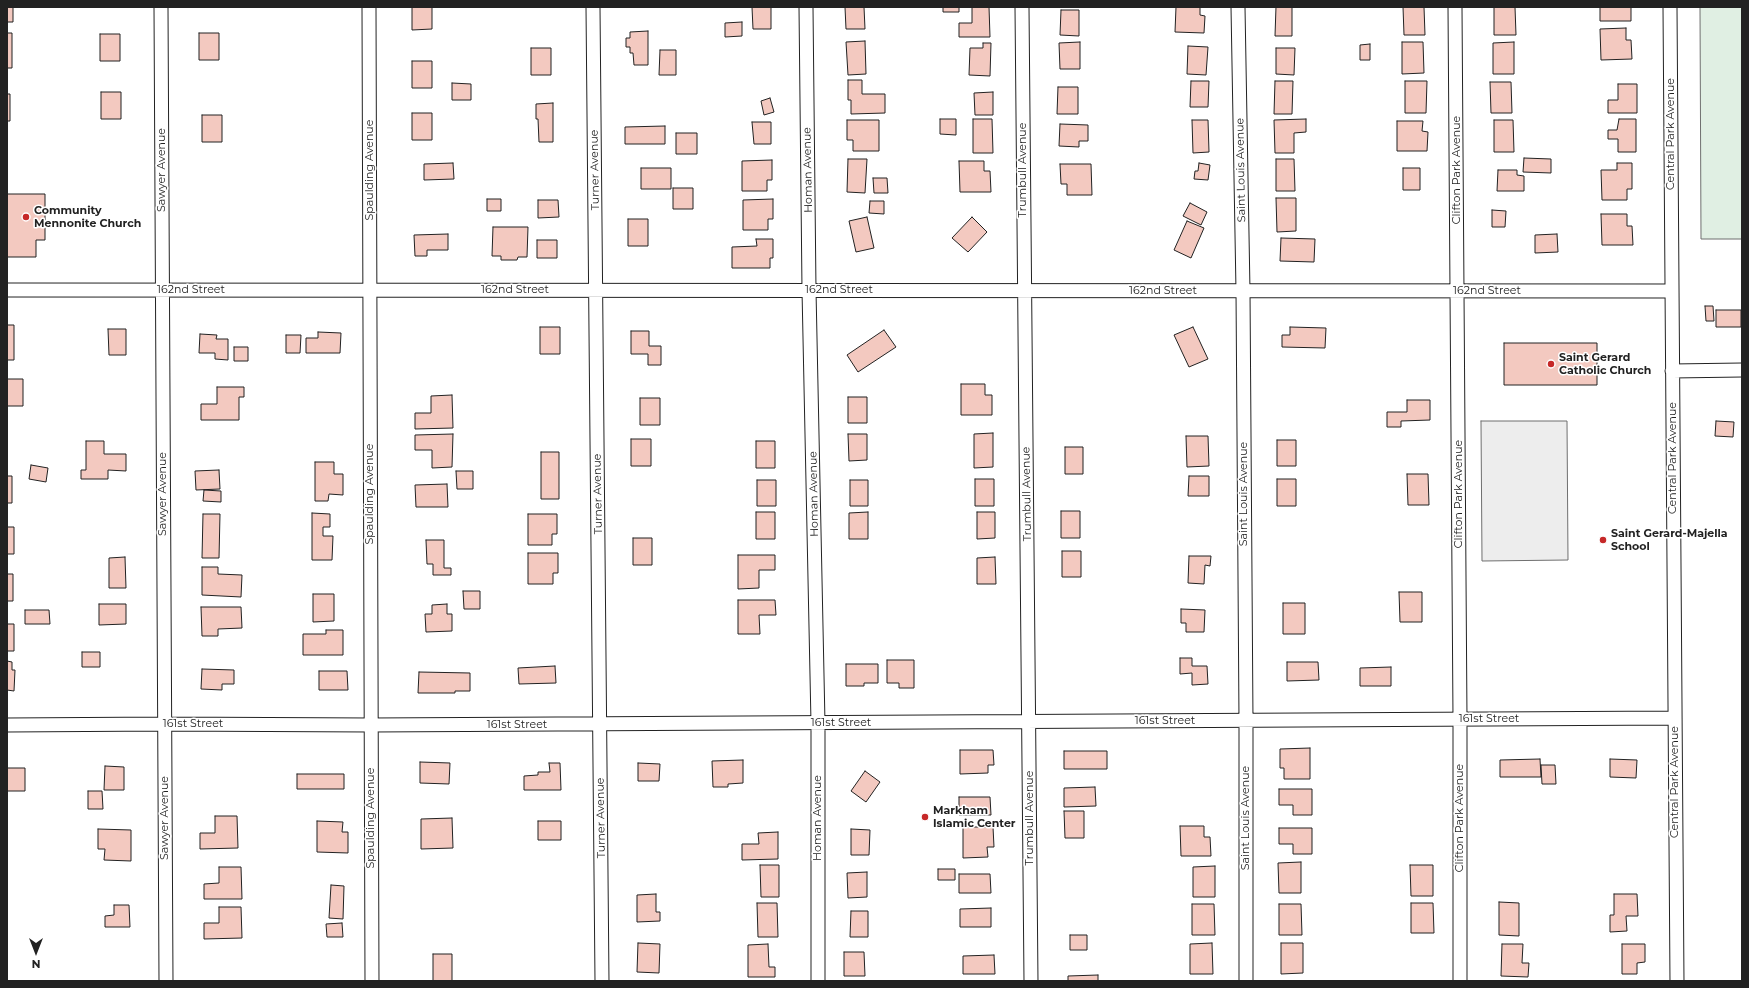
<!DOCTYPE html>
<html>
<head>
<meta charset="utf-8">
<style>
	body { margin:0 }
	#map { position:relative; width:1749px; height:988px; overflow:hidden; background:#fff; font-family:Montserrat,sans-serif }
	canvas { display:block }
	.frame { position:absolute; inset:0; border:8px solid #222; pointer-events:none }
	.north { position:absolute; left:16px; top:932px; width:40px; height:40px; -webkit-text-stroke:3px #fff; paint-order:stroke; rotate:180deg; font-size:11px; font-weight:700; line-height:16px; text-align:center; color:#222 }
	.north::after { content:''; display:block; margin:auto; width:14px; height:18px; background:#222; clip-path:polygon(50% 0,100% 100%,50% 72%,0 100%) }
</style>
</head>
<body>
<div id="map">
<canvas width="1749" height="988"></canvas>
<div class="frame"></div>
<div class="north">N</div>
</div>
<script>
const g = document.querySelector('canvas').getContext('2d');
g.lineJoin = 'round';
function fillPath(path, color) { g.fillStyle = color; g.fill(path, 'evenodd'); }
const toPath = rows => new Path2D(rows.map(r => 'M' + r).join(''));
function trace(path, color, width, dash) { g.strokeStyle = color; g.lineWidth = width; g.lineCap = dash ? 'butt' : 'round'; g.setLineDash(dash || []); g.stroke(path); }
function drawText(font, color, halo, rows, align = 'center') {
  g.font = font + ' Montserrat,sans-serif'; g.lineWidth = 3; g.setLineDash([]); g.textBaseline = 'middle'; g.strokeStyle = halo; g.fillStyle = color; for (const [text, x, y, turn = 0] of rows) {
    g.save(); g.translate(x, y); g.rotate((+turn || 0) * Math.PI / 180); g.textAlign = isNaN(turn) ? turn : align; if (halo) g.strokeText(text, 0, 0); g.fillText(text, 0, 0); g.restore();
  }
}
const green = toPath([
	[1700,7,1742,7,1742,239,1701,239,1700,7]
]);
fillPath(green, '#e0efe3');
trace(green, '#6f6f6f', 1);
const parking = toPath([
	[1481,421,1567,421,1568,560,1482,561,1481,421]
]);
fillPath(parking, '#ededed');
trace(parking, '#6f6f6f', 1);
const building = toPath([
	[7,7,13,7,13,22,7,22,7,7],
	[412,7,432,7,432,29,412,30,412,7],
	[752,7,771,7,771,29,753,29,752,7],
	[845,7,864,7,865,29,846,29,845,7],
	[943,7,959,7,959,12,943,12,943,7],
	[972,7,989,7,990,37,959,37,959,23,972,23,972,7],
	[1176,7,1200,7,1200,15,1205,16,1204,33,1175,32,1176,7],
	[1276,7,1292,7,1292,36,1275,36,1276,7],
	[1403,7,1424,7,1425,35,1404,35,1403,7],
	[1494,7,1515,7,1516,35,1494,35,1494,7],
	[1600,7,1631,7,1631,21,1600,21,1600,7],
	[1061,10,1079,10,1079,36,1060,35,1061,10],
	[742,22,742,36,725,37,725,23,742,22],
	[1626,28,1626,40,1631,40,1632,59,1601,60,1600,29,1626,28],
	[648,31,648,65,634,65,633,53,630,53,630,47,626,47,626,38,630,38,630,32,648,31],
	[7,33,12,33,12,68,7,68,7,33],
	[199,33,219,33,219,60,199,60,199,33],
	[100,34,120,34,120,61,100,61,100,34],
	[865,41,866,74,848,75,846,42,865,41],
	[1080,42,1080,69,1060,69,1059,43,1080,42],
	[1402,42,1423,42,1424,73,1402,74,1402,42],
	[1514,42,1514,74,1493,74,1493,43,1514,42],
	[983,43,991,43,990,76,969,75,970,48,983,48,983,43],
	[1370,44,1370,60,1360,60,1360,45,1370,44],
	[1188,46,1208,47,1206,75,1187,74,1188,46],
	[531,48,551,48,551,75,531,75,531,48],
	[1276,48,1295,48,1294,75,1276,74,1276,48],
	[660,50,676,50,676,75,659,75,660,50],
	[412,61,432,61,432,88,412,88,412,61],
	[848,80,862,80,862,94,885,94,885,113,851,114,851,100,848,100,848,80],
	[1191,81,1209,81,1208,107,1190,107,1191,81],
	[1275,81,1293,81,1292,114,1274,114,1275,81],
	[1405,81,1427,81,1426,113,1405,113,1405,81],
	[1490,82,1511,82,1512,113,1491,113,1490,82],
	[452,83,471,84,471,100,452,100,452,83],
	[1618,84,1637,84,1637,113,1608,113,1608,100,1618,100,1618,84],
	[1058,87,1078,87,1078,114,1057,114,1058,87],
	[101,92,121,92,121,119,101,119,101,92],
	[993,92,993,115,975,115,974,93,993,92],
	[7,94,10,94,10,121,7,121,7,94],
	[770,98,774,112,764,115,761,101,770,98],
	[553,103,553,142,539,142,538,119,536,119,536,104,553,103],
	[412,113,432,113,432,140,412,140,412,113],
	[202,115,222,115,222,142,202,142,202,115],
	[940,119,956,119,956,135,940,134,940,119],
	[973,119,992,119,993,153,973,153,973,119],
	[1306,119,1306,132,1294,133,1294,153,1275,153,1274,120,1306,119],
	[1619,119,1636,119,1636,152,1618,152,1618,139,1608,139,1608,130,1617,130,1619,119],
	[847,120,879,120,879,151,853,151,853,140,847,140,847,120],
	[1192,120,1208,120,1209,152,1193,153,1192,120],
	[1494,120,1513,120,1514,152,1494,152,1494,120],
	[1397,121,1423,121,1422,131,1428,132,1427,151,1397,151,1397,121],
	[752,122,771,122,771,144,754,144,752,122],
	[1060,124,1088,125,1088,141,1079,141,1079,147,1059,146,1060,124],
	[665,126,665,144,625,144,625,127,665,126],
	[676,133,697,133,697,154,676,154,676,133],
	[1524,158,1551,159,1551,173,1523,172,1524,158],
	[848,159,867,159,865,193,847,192,848,159],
	[1276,159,1294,159,1295,191,1276,191,1276,159],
	[772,160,772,180,767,180,767,191,742,191,742,161,772,160],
	[959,161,984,161,984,171,990,171,991,192,960,192,959,161],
	[453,163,454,179,424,180,424,164,453,163],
	[1199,163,1210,165,1208,180,1194,179,1195,171,1198,171,1199,163],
	[1617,163,1632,163,1632,189,1627,189,1627,200,1602,200,1601,170,1617,170,1617,163],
	[1060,164,1091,164,1092,195,1067,195,1067,184,1061,184,1060,164],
	[641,168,671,168,671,189,641,189,641,168],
	[1403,168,1420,168,1420,190,1403,190,1403,168],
	[1498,170,1517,170,1517,175,1524,176,1524,191,1497,191,1498,170],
	[873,178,887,178,888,193,874,193,873,178],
	[673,188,693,188,693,209,673,209,673,188],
	[7,194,45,194,45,240,36,240,36,257,7,257,7,194],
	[1276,198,1296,198,1296,231,1277,232,1276,198],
	[487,199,501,199,501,211,487,211,487,199],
	[773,199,773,219,768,219,768,230,743,230,743,200,773,199],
	[538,200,558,200,559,217,538,218,538,200],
	[870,201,884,201,884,214,869,213,870,201],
	[1190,203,1207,212,1201,225,1183,216,1190,203],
	[1492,210,1506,211,1505,227,1492,227,1492,210],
	[1601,214,1627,214,1627,226,1632,226,1633,245,1602,245,1601,214],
	[867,217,874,248,856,252,849,221,867,217],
	[972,217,987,232,968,252,952,238,972,217],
	[628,219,648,219,648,246,628,246,628,219],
	[1187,221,1204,228,1191,258,1174,250,1187,221],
	[493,227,528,227,527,257,518,257,517,260,501,260,501,256,492,256,493,227],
	[448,234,448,250,427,250,427,256,415,256,414,235,448,234],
	[1557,234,1558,252,1535,253,1535,235,1557,234],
	[1281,238,1315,239,1314,262,1280,261,1281,238],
	[756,239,773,239,773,258,770,258,770,268,732,268,732,247,757,246,756,239],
	[537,240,557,240,557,258,537,258,537,240],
	[1705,306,1713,306,1714,321,1706,321,1705,306],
	[1716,310,1741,310,1741,327,1716,327,1716,310],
	[7,325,14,325,14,360,7,360,7,325],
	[540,327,560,327,560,354,540,354,540,327],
	[1193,327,1208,359,1189,367,1174,335,1193,327],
	[1290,327,1326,328,1325,348,1282,347,1282,335,1290,335,1290,327],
	[108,329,126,329,126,355,109,355,108,329],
	[884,330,896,347,858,372,847,355,884,330],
	[631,331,649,331,649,346,661,346,661,365,648,365,648,354,631,354,631,331],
	[318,332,341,333,340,353,306,353,306,338,318,338,318,332],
	[200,334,217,335,216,339,228,339,228,360,215,359,215,353,199,353,200,334],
	[286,335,301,335,300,353,286,353,286,335],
	[1504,343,1597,343,1597,385,1504,385,1504,343],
	[234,347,248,347,248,361,234,361,234,347],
	[7,379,23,379,23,406,7,406,7,379],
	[961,384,985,384,985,395,992,395,992,415,961,415,961,384],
	[217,387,244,387,244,397,239,397,239,420,201,420,201,404,217,404,217,387],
	[452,395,453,428,415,429,415,413,431,413,431,396,452,395],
	[848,397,867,397,867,423,848,423,848,397],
	[640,398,660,398,660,425,640,425,640,398],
	[1407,400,1430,400,1430,420,1401,421,1401,427,1387,427,1387,412,1407,412,1407,400],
	[1716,421,1734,422,1733,437,1715,436,1716,421],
	[993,433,993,467,974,468,974,434,993,433],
	[453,434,452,467,432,468,432,450,415,450,415,435,453,434],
	[848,434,867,434,867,460,849,461,848,434],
	[1186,436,1208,436,1209,466,1187,467,1186,436],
	[631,439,651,439,651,466,631,466,631,439],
	[1277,440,1296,440,1296,466,1277,466,1277,440],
	[86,441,104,441,104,454,126,454,126,471,108,470,108,479,81,479,81,470,86,470,86,441],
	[756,441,775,441,775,468,756,468,756,441],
	[1065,447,1083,447,1083,474,1065,474,1065,447],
	[541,452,559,452,559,499,541,499,541,452],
	[315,462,334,462,334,474,343,474,343,495,329,494,328,501,315,501,315,462],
	[31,465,48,468,46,482,29,479,31,465],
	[219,470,220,489,196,490,195,471,219,470],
	[456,471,473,471,473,489,457,489,456,471],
	[1407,474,1428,474,1429,505,1408,505,1407,474],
	[7,476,12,476,12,503,7,503,7,476],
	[1189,476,1209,476,1209,496,1188,496,1189,476],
	[975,479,994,479,994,506,975,506,975,479],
	[1277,479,1296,479,1296,506,1277,506,1277,479],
	[757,480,776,480,776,506,757,506,757,480],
	[850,480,868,480,868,506,850,506,850,480],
	[447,484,448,507,416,507,415,485,447,484],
	[204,490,221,491,221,502,203,501,204,490],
	[1061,511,1080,511,1080,538,1061,538,1061,511],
	[756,512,775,512,775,539,756,539,756,512],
	[868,512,868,539,849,539,849,513,868,512],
	[977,512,995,512,995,538,977,539,977,512],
	[312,513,330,514,330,527,323,527,323,536,333,536,332,560,312,560,312,513],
	[203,514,220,514,219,558,202,558,203,514],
	[528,514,557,514,557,534,552,534,552,545,528,545,528,514],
	[7,527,14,527,14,554,7,554,7,527],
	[633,538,652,538,652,565,633,565,633,538],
	[426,540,444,540,444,568,451,568,451,575,433,575,433,564,427,564,426,540],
	[1062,551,1081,551,1081,577,1062,577,1062,551],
	[528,553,558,553,558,573,553,573,553,584,528,584,528,553],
	[738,555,775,555,775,570,759,570,759,588,738,589,738,555],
	[1189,556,1211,556,1210,566,1205,565,1204,584,1188,583,1189,556],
	[125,557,126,588,109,588,109,558,125,557],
	[995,557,996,584,977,584,977,558,995,557],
	[202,567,218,567,218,574,242,575,241,597,202,595,202,567],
	[7,574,13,574,13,601,7,601,7,574],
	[463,591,480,591,480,609,464,609,463,591],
	[1399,592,1422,592,1422,622,1400,622,1399,592],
	[313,594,334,594,334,621,313,622,313,594],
	[738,600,775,600,776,615,759,615,760,634,738,634,738,600],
	[1283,603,1305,603,1305,634,1283,634,1283,603],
	[99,604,126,604,126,624,99,625,99,604],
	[447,604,447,614,452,614,452,631,426,632,425,614,432,614,432,605,447,604],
	[201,607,241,607,242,628,218,629,218,636,202,636,201,607],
	[1181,609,1205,610,1204,632,1186,632,1186,623,1181,623,1181,609],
	[25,610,49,610,50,624,25,624,25,610],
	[7,624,14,624,14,651,7,651,7,624],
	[326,630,343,630,343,655,303,655,303,634,326,634,326,630],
	[82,652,100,652,100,667,82,667,82,652],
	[1180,658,1192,658,1192,666,1207,666,1208,684,1192,685,1192,673,1180,674,1180,658],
	[887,660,914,660,914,688,899,688,899,683,887,683,887,660],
	[7,661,12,662,12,670,15,670,14,691,7,690,7,661],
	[1287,662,1318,662,1319,680,1287,681,1287,662],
	[846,664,878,664,878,683,864,683,864,686,846,686,846,664],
	[555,666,556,683,519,684,518,668,555,666],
	[1391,667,1391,686,1360,686,1360,668,1391,667],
	[202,669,234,670,234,684,222,684,222,690,201,689,202,669],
	[319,671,347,671,348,690,319,690,319,671],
	[419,672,470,673,470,691,455,691,455,693,418,693,419,672],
	[1310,748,1310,779,1284,779,1284,768,1280,768,1280,749,1310,748],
	[960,750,993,750,994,765,988,765,988,773,960,774,960,750],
	[1064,751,1107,751,1107,769,1064,769,1064,751],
	[1540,759,1541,777,1500,777,1500,760,1540,759],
	[1610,759,1637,760,1636,778,1610,777,1610,759],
	[743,760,743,783,728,784,728,787,713,787,712,761,743,760],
	[420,762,450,763,449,784,420,783,420,762],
	[549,763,560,763,561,790,524,790,524,776,538,775,538,772,550,772,549,763],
	[638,763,660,764,659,781,638,781,638,763],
	[1541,765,1555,765,1556,784,1542,784,1541,765],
	[105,766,124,767,124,790,104,790,105,766],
	[7,768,25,768,25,791,7,791,7,768],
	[865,771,880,782,866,802,851,791,865,771],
	[297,774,344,774,344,789,297,789,297,774],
	[1095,787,1096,806,1064,807,1064,788,1095,787],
	[1279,789,1312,789,1312,815,1293,815,1293,805,1279,805,1279,789],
	[88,791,102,791,103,809,88,809,88,791],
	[959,797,990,797,991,815,959,815,959,797],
	[1064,811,1084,811,1084,838,1065,838,1064,811],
	[215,816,237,816,238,848,200,849,200,833,215,833,215,816],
	[452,818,453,848,421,849,421,819,452,818],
	[317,821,343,822,342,832,348,832,348,853,317,852,317,821],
	[538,821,561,821,561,840,538,840,538,821],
	[1180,826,1204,826,1204,837,1210,837,1211,856,1181,856,1180,826],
	[963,827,993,827,994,847,987,847,988,857,963,858,963,827],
	[1279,828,1312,828,1312,854,1293,854,1293,844,1279,844,1279,828],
	[98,829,131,830,131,861,104,860,105,849,98,849,98,829],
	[851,829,870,830,869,855,851,855,851,829],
	[778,832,778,859,742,860,742,844,759,844,758,833,778,832],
	[1301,862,1301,893,1279,893,1278,863,1301,862],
	[760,865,779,865,779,897,761,897,760,865],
	[1410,865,1433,865,1433,896,1411,896,1410,865],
	[1215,866,1215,897,1193,897,1193,867,1215,866],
	[219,867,241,867,242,899,204,899,204,884,219,883,219,867],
	[938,869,955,869,955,880,938,880,938,869],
	[867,872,867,897,848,898,847,873,867,872],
	[959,874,990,874,991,893,959,893,959,874],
	[331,885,344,886,343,919,329,918,331,885],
	[656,894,656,912,660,912,660,921,637,922,637,895,656,894],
	[1614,894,1637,894,1638,916,1626,916,1627,931,1610,932,1610,915,1614,915,1614,894],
	[1499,902,1519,903,1519,936,1499,935,1499,902],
	[757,903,777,903,778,937,758,937,757,903],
	[1411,903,1433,903,1434,933,1411,933,1411,903],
	[1192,904,1214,904,1215,935,1192,935,1192,904],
	[1279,904,1301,904,1302,935,1279,935,1279,904],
	[114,905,129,905,130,927,105,927,105,916,114,915,114,905],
	[219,907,241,907,242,938,204,939,204,923,219,923,219,907],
	[991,908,991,927,960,927,960,909,991,908],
	[851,911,868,911,868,937,850,937,851,911],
	[342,923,343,937,327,937,326,924,342,923],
	[1070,935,1087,935,1087,950,1070,950,1070,935],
	[638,943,660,944,659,973,637,972,638,943],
	[1212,943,1213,974,1190,974,1190,944,1212,943],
	[1281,943,1303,943,1303,973,1281,974,1281,943],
	[768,944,769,967,775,967,775,977,748,977,748,945,768,944],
	[1502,944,1523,944,1522,963,1529,963,1528,977,1501,976,1502,944],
	[1622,944,1645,944,1645,962,1637,963,1637,974,1622,974,1622,944],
	[844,952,864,952,865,976,844,976,844,952],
	[433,954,452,954,452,981,433,981,433,954],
	[994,955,995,974,963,974,963,956,994,955],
	[1098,975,1098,981,1068,981,1068,976,1098,975]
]);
fillPath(building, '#f3c9c0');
trace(building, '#222', 1);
const minor = toPath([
	[161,7,166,981],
	[369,7,372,981],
	[593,7,602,981],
	[806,7,809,290,818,723,818,981],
	[1022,7,1031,981],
	[1238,7,1243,291,1246,721,1246,981],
	[1455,7,1460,719,1460,981],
	[1670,7,1677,981],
	[7,290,1672,291],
	[1672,371,1742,370],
	[7,725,164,724,371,725,1675,718]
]);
trace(minor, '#222', 15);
trace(minor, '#fff', 13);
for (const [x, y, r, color] of [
	[26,217,4,"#c62828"],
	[1551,364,4,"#c62828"],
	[1603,540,4,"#c62828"],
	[925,817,4,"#c62828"]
]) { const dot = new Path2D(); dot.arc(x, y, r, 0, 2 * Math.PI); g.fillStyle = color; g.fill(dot); trace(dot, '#fff', 1.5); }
drawText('11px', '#222', '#fff', [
	["Central Park Avenue",1671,134,-90],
	["Sawyer Avenue",162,170,-90],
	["Spaulding Avenue",370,170,-90],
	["Turner Avenue",595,170,-91],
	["Homan Avenue",808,170,-91],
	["Trumbull Avenue",1023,170,-90],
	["Saint Louis Avenue",1241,170,-91],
	["Clifton Park Avenue",1457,170,-90],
	["162nd Street",191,290],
	["162nd Street",515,290],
	["162nd Street",839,290],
	["162nd Street",1163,291],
	["162nd Street",1487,291],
	["Central Park Avenue",1673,458,-90],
	["Sawyer Avenue",163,494,-90],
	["Spaulding Avenue",370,494,-90],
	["Turner Avenue",598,494,-91],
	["Homan Avenue",814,494,-91],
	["Trumbull Avenue",1027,494,-91],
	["Saint Louis Avenue",1244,494,-90],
	["Clifton Park Avenue",1459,494,-90],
	["161st Street",1489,719],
	["161st Street",1165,721],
	["161st Street",841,723],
	["161st Street",193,724],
	["161st Street",517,725],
	["Central Park Avenue",1675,782,-90],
	["Sawyer Avenue",165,818,-90],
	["Spaulding Avenue",371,818,-90],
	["Turner Avenue",601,818,-91],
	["Homan Avenue",818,818,-90],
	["Trumbull Avenue",1030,818,-90],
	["Saint Louis Avenue",1246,818,-90],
	["Clifton Park Avenue",1460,818,-90]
]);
drawText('bold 11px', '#222', '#fff', [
	["Community",34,211],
	["Mennonite Church",34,224],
	["Saint Gerard",1559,358],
	["Catholic Church",1559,371],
	["Saint Gerard-Majella",1611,534],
	["School",1611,547],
	["Markham",933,811],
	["Islamic Center",933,824]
], 'left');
</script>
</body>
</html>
